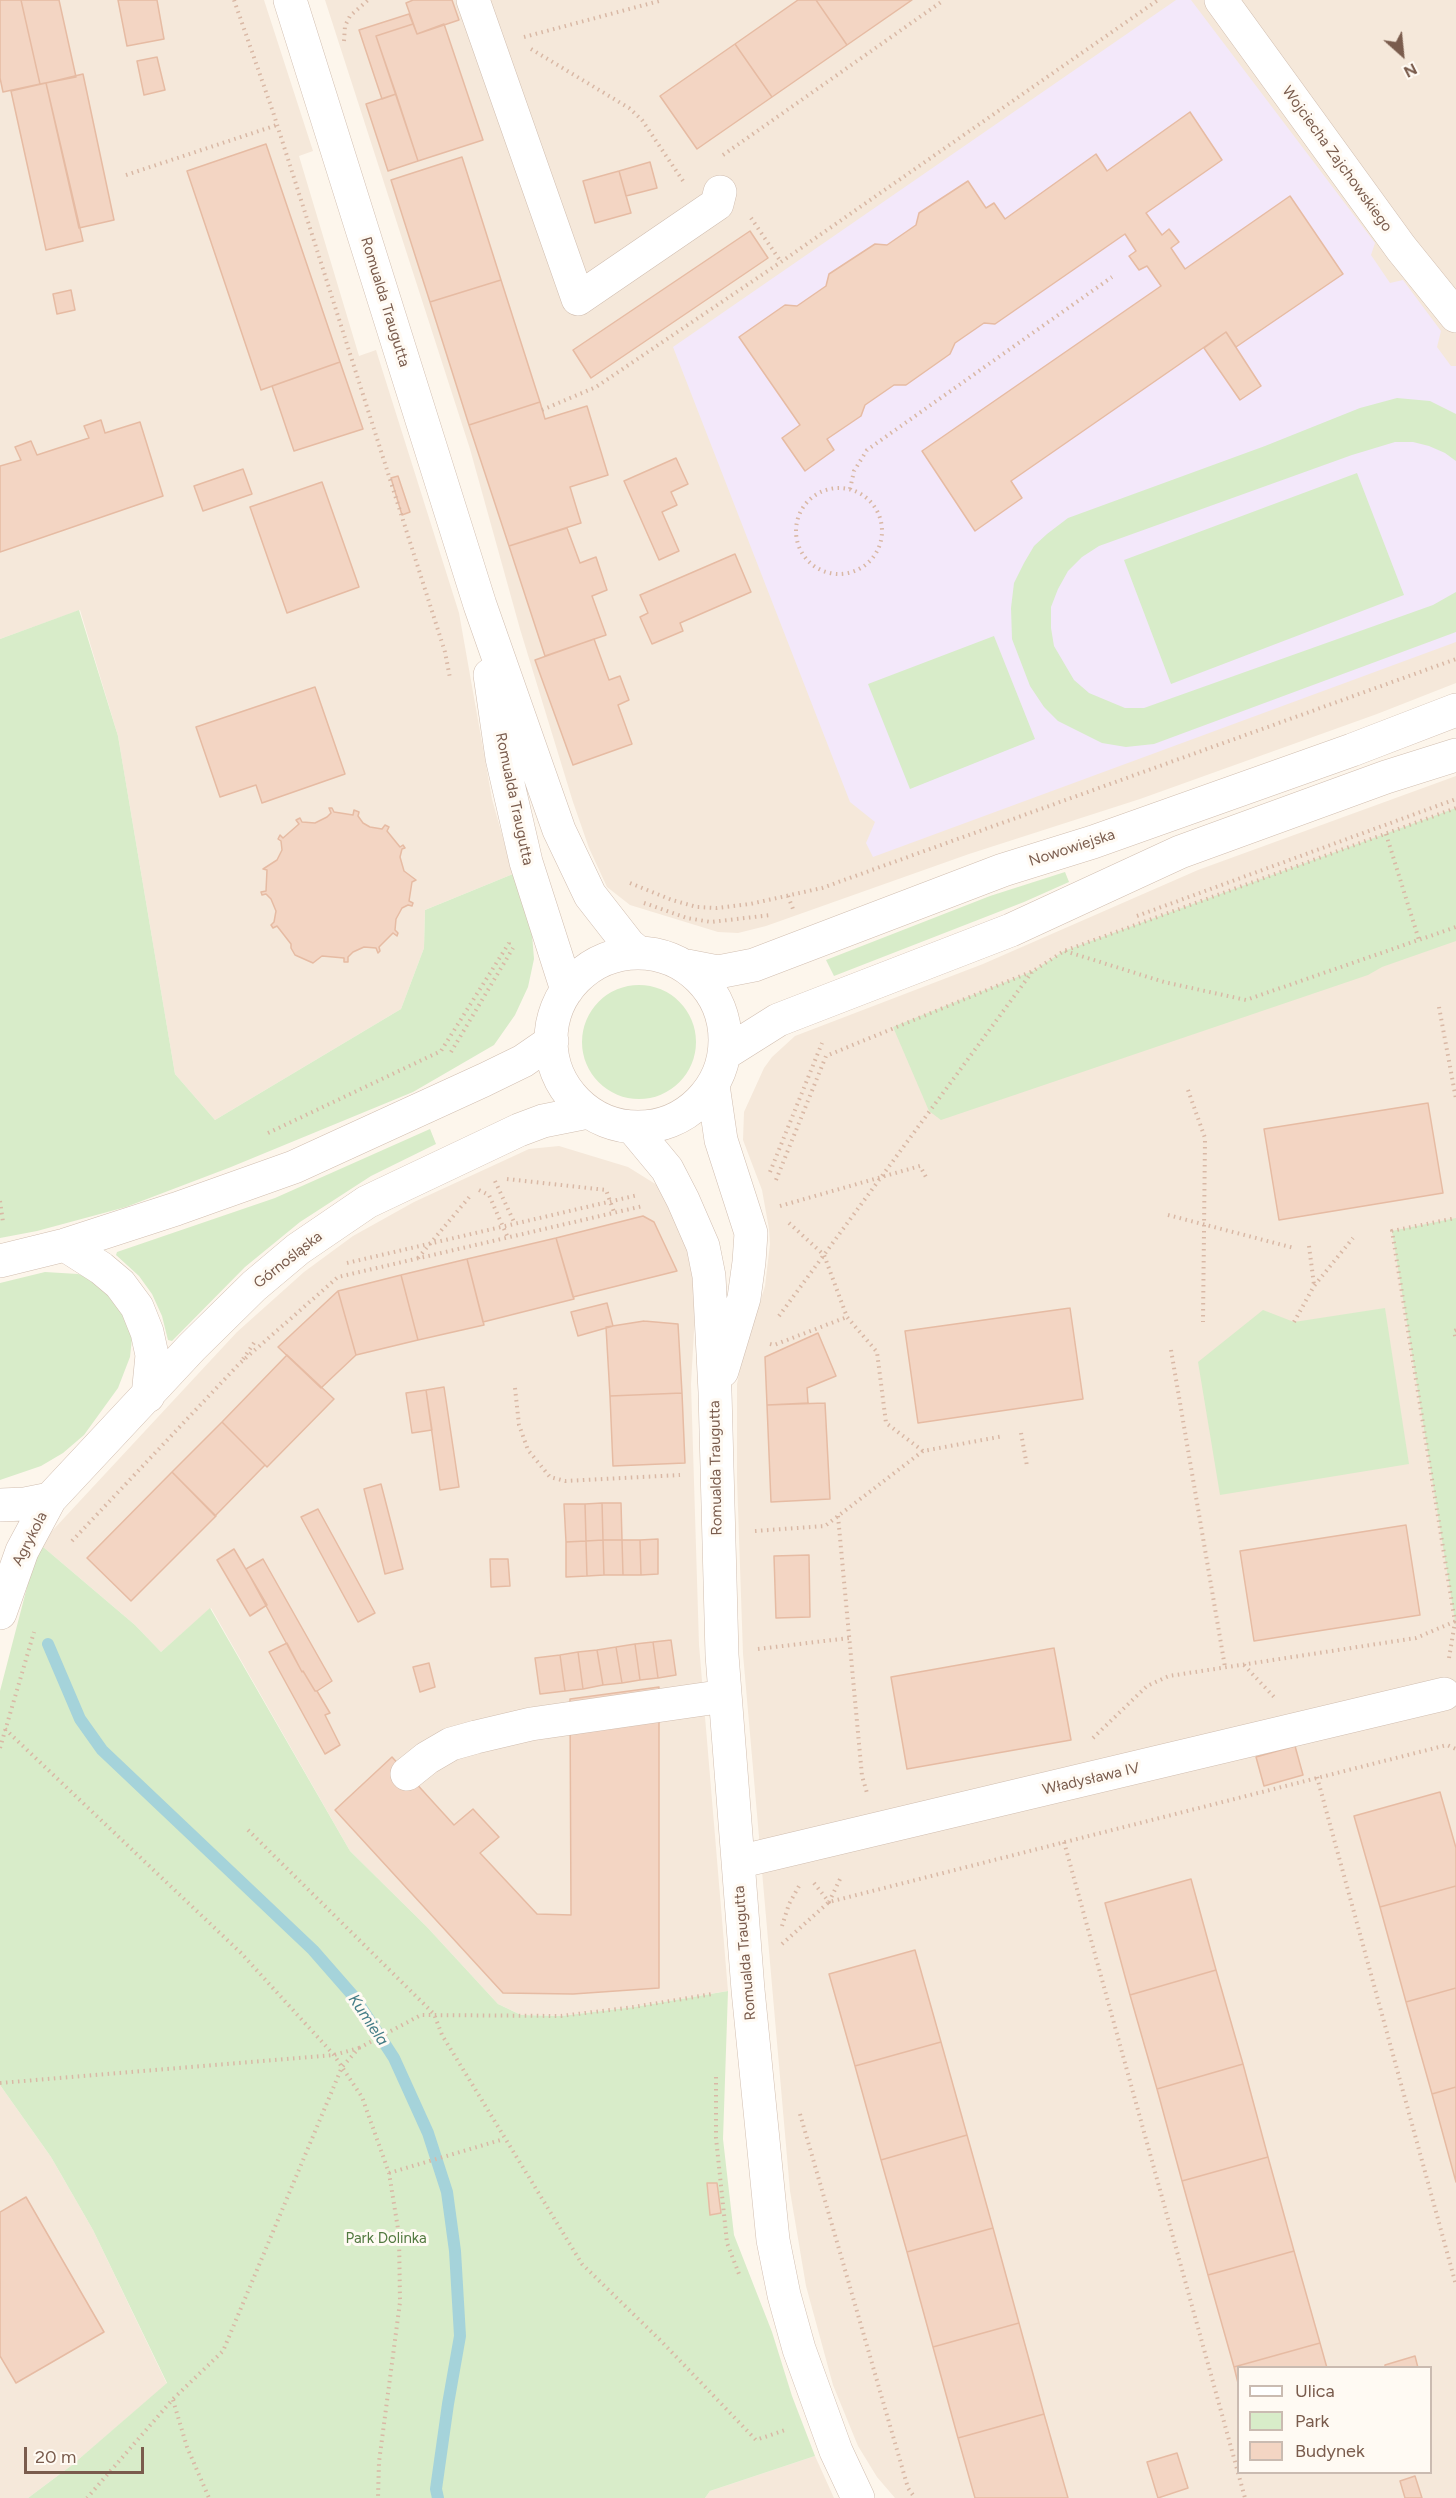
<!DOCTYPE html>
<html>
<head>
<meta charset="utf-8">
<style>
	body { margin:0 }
	#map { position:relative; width:1456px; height:2498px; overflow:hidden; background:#fdf6ec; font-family:Figtree,sans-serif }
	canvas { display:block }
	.legend { position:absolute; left:1237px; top:2366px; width:195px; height:108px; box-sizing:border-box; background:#fffaf3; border:2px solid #cabbb1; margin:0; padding:8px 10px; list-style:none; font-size:18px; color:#7a5c4d }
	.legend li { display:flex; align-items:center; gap:12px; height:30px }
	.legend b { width:30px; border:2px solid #cabbb1 }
	.north { position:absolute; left:1372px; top:24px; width:60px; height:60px; -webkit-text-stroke:4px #fffaf3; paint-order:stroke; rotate:153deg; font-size:16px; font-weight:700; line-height:24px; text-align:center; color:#7a5c4d }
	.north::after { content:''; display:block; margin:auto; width:21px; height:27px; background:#7a5c4d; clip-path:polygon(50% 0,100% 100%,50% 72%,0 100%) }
	.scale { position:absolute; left:24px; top:2447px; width:120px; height:27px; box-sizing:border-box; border:3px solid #7a5c4d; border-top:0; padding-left:8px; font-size:18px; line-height:21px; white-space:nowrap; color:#7a5c4d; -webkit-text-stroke:4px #fffaf3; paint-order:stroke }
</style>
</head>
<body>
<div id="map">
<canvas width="1456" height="2498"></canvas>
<ul class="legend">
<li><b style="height:8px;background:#fff"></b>Ulica</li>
<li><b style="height:16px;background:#d8ecc9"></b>Park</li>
<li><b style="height:16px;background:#f3d5c3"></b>Budynek</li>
</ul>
<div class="north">N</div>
<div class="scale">20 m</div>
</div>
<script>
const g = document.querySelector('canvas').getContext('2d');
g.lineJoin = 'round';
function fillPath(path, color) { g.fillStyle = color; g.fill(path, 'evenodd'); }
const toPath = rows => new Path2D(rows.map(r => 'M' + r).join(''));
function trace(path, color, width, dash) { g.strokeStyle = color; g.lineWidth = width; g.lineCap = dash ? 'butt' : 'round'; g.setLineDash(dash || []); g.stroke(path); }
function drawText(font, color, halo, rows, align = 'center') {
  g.font = font + ' Figtree,sans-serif'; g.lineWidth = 6; g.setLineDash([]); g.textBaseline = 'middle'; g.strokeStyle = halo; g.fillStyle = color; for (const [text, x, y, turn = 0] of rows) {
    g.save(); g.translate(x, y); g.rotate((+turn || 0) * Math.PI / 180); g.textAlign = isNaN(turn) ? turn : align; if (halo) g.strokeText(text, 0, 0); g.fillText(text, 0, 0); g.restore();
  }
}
fillPath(toPath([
	[0,0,264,0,313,151,299,156,359,356,376,350,459,613,492,799,513,874,425,910,424,948,401,1009,215,1120,175,1074,118,736,80,610,0,639],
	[325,0,1456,0,1456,683,1377,714,1140,799,969,854,766,926,738,933,718,932,630,905,607,887,589,848,573,802,520,629,470,449],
	[1456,776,1456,2498,895,2498,877,2477,858,2446,833,2385,806,2286,790,2191,743,1654,737,1479,737,1384,742,1359,765,1286,770,1244,769,1229,762,1190,743,1140,744,1112,764,1068,772,1057,795,1036,983,964,1198,870],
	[1238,2368,1430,2368,1430,2472,1238,2472],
	[559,1146,628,1167,657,1185,680,1220,693,1272,695,1314,691,1384,699,1645,728,1991,634,2007,561,2016,521,2015,498,2004,427,1927,350,1851,211,1608,161,1652,135,1625,42,1546,52,1531,237,1332,304,1272,353,1236,414,1202,529,1149],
	[0,2085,51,2157,93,2230,167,2384,72,2465,28,2498,0,2498],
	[815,2456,834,2498,705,2498,710,2491]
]), '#f5e8da');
fillPath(toPath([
	[1176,0,1191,0,1375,243,1371,255,1390,283,1403,280,1441,331,1437,347,1451,366,1456,366,1456,642,873,857,866,843,875,822,850,802,673,347]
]), '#f3e8fa');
fillPath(toPath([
	[1397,398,1430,401,1456,414,1456,461,1445,453,1429,446,1413,442,1395,442,1352,455,1099,546,1082,557,1068,571,1058,589,1051,607,1051,628,1054,646,1074,680,1089,693,1125,708,1144,708,1433,605,1456,592,1456,632,1154,744,1126,747,1102,743,1058,721,1044,707,1030,686,1012,639,1011,608,1014,583,1024,563,1034,546,1047,534,1068,518,1265,446,1360,408],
	[1357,473,1404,595,1171,684,1124,560],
	[79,610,118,736,175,1074,215,1120,401,1009,424,948,425,910,513,874,532,934,534,959,528,987,515,1015,494,1045,413,1092,231,1167,126,1207,37,1231,0,1238,0,639],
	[994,636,1035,739,910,789,868,684],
	[1456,808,1456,941,1382,967,1368,975,941,1120,929,1111,893,1027,1033,971,1064,951],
	[1065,872,1069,882,1024,902,834,976,826,960,990,896],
	'582 1042a57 57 0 1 1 114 0a57 57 0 1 1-114 0Z',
	[430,1129,436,1144,371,1176,300,1222,245,1267,172,1341,168,1340,162,1316,152,1294,139,1276,116,1255,117,1252,275,1198],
	[1456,1218,1456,1627,1392,1231],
	[45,1272,78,1274,89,1278,119,1301,132,1338,130,1357,118,1388,84,1435,63,1453,41,1466,0,1480,0,1283],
	[1385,1308,1409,1464,1220,1495,1198,1362,1263,1310,1294,1322],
	[42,1546,135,1625,161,1652,210,1608,350,1851,427,1927,498,2004,521,2015,561,2016,634,2007,728,1991,723,2139,734,2235,772,2332,792,2396,815,2456,710,2491,705,2498,28,2498,72,2465,167,2383,93,2230,51,2157,0,2085,0,1691,32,1568]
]), '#d8ecc9');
trace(toPath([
	[48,1644,80,1719,102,1750,313,1950,355,1998,394,2058,428,2133,447,2192,455,2251,460,2336,448,2404,436,2489,438,2498]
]), '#a5d3da', 12);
const building = toPath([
	[0,0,21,0,40,84,3,92,0,78,0,0],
	[21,0,59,0,76,77,40,84,21,0],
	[118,0,157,0,164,39,127,46,118,0],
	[413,0,452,0,459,20,417,34,406,3,413,0],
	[798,0,816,0,847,45,772,97,735,44,798,0],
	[816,0,912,0,847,45,816,0],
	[409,14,413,24,376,36,396,94,382,99,359,30,409,14],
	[413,24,417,34,444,24,483,140,418,161,376,36,413,24],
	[735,44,772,97,697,149,660,96,735,44],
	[157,57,165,90,144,95,137,61,157,57],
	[83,74,114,220,79,228,46,83,83,74],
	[46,83,83,241,46,250,11,91,46,83],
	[396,94,418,161,388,171,366,104,396,94],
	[1190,112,1222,160,1146,213,1162,235,1169,229,1179,242,1171,248,1185,269,1290,196,1343,274,1236,347,1226,332,1011,481,1022,498,975,531,922,451,1161,286,1147,266,1139,270,1129,256,1136,251,1125,234,995,324,984,323,955,343,950,354,906,385,894,385,865,405,861,416,827,439,834,450,805,471,782,438,800,425,739,337,785,305,797,306,826,286,829,274,875,244,887,245,916,225,919,213,968,181,986,208,994,203,1005,219,1096,154,1107,171,1190,112],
	[266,144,340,362,261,390,187,171,266,144],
	[462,157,501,280,430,302,391,180,462,157],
	[650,162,657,188,626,196,619,171,650,162],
	[619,171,631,213,595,223,583,181,619,171],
	[750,231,768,258,591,378,573,350,750,231],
	[501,280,540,402,469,425,430,302,501,280],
	[71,290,75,310,57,314,53,294,71,290],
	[1226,332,1261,386,1240,400,1204,348,1226,332],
	[340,362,363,429,294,451,272,386,340,362],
	[540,402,545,419,587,406,608,475,570,487,581,523,509,546,469,425,540,402],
	[101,420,105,433,140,422,163,496,0,552,0,466,21,460,15,447,31,441,37,455,89,438,84,426,101,420],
	[676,458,688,484,671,492,677,505,662,512,679,551,659,560,624,481,676,458],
	[243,469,252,494,203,511,194,486,243,469],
	[398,476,410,512,402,515,391,478,398,476],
	[322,482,359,587,287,613,250,507,322,482],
	[567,528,580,563,596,557,607,590,592,596,606,635,545,656,509,546,567,528],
	[735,554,751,592,680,623,683,631,652,644,640,617,648,613,640,595,735,554],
	[594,639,609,680,620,676,629,700,618,705,632,744,573,765,535,660,594,639],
	[315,687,345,774,262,803,256,785,220,797,196,727,315,687],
	[329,808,332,808,334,812,353,815,354,810,359,812,358,816,363,823,370,827,382,829,385,825,389,827,387,831,400,847,403,845,405,848,402,849,400,857,404,871,416,880,412,882,409,901,413,903,412,906,408,905,402,908,396,919,395,930,398,933,397,936,393,933,379,947,380,951,378,953,376,948,364,947,353,952,348,957,348,962,344,962,344,958,322,956,313,963,295,955,291,948,291,944,277,926,273,928,271,925,274,922,276,911,271,899,266,894,262,895,261,892,266,891,267,870,263,869,277,860,282,850,281,841,278,839,280,835,283,838,299,824,296,820,300,818,302,822,315,823,327,817,331,813,329,808],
	[1428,1103,1443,1193,1279,1220,1264,1129,1428,1103],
	[643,1216,654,1222,677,1271,573,1297,556,1238,643,1216],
	[556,1238,574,1299,483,1322,467,1259,556,1238],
	[467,1259,484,1325,418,1340,401,1275,467,1259],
	[401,1275,418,1340,356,1355,338,1291,401,1275],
	[338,1291,356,1355,321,1388,278,1347,338,1291],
	[607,1303,613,1326,578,1336,571,1312,607,1303],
	[1070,1308,1083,1399,918,1423,905,1331,1070,1308],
	[644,1321,678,1324,682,1393,610,1396,606,1327,644,1321],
	[818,1333,836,1376,807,1388,808,1403,767,1405,765,1357,818,1333],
	[287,1355,334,1399,267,1467,222,1422,287,1355],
	[444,1387,459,1487,440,1490,426,1390,444,1387],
	[426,1390,432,1430,412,1433,406,1393,426,1390],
	[682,1393,685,1463,613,1466,610,1396,682,1393],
	[825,1403,830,1499,771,1502,767,1405,825,1403],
	[222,1422,265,1465,215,1516,172,1472,222,1422],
	[172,1472,216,1516,131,1601,87,1558,172,1472],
	[381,1484,403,1569,385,1574,364,1489,381,1484],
	[602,1503,621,1503,622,1540,603,1540,602,1503],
	[602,1503,603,1540,586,1541,585,1504,602,1503],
	[564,1504,585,1504,586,1541,566,1542,564,1504],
	[318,1509,375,1613,358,1622,301,1517,318,1509],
	[1406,1525,1420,1615,1254,1641,1240,1551,1406,1525],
	[658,1539,658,1574,641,1575,640,1540,658,1539],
	[603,1540,622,1540,623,1575,604,1575,603,1540],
	[603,1540,604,1575,587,1576,586,1541,603,1540],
	[622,1540,640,1540,641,1575,623,1575,622,1540],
	[586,1541,587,1576,566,1577,566,1542,586,1541],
	[234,1549,267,1605,250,1616,217,1560,234,1549],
	[809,1555,810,1617,776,1618,774,1556,809,1555],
	[263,1559,332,1681,317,1691,315,1691,303,1671,302,1672,246,1569,263,1559],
	[490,1559,508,1559,510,1586,491,1587,490,1559],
	[671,1640,676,1675,658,1678,653,1642,671,1640],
	[653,1642,658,1678,640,1680,635,1644,653,1642],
	[287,1643,302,1672,303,1671,315,1691,317,1691,330,1713,325,1715,340,1745,325,1754,269,1652,287,1643],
	[635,1644,640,1680,622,1683,616,1647,635,1644],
	[616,1647,622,1683,603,1685,597,1650,616,1647],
	[1054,1648,1071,1740,907,1769,891,1677,1054,1648],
	[597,1650,603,1685,583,1689,578,1652,597,1650],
	[578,1652,583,1689,565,1691,560,1655,578,1652],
	[560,1655,565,1691,540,1694,535,1658,560,1655],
	[429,1663,435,1687,420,1692,413,1667,429,1663],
	[659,1687,659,1988,573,1994,503,1993,335,1810,392,1757,454,1825,473,1809,499,1837,480,1853,537,1914,571,1915,570,1699,659,1687],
	[1295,1746,1303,1775,1264,1786,1256,1757,1295,1746],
	[1440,1792,1456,1848,1456,1886,1380,1907,1354,1816,1440,1792],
	[1191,1879,1216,1970,1130,1995,1105,1903,1191,1879],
	[1456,1886,1456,1988,1406,2002,1380,1907,1456,1886],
	[915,1950,941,2042,855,2066,829,1974,915,1950],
	[1216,1970,1243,2064,1157,2089,1130,1995,1216,1970],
	[1456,1988,1456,2087,1432,2094,1406,2002,1456,1988],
	[941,2042,967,2135,881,2160,855,2066,941,2042],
	[1243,2064,1268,2157,1182,2181,1157,2089,1243,2064],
	[1456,2087,1456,2182,1432,2094,1456,2087],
	[967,2135,993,2228,907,2252,881,2160,967,2135],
	[1268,2157,1294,2251,1208,2275,1182,2181,1268,2157],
	[707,2183,717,2183,721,2213,710,2215,707,2183],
	[26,2197,104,2332,16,2383,0,2356,0,2212,26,2197],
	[993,2228,1019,2323,933,2347,907,2252,993,2228],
	[1294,2251,1320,2343,1234,2367,1208,2275,1294,2251],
	[1019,2323,1044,2414,958,2438,933,2347,1019,2323],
	[1320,2343,1327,2368,1238,2368,1238,2383,1234,2367,1320,2343],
	[1415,2356,1418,2368,1385,2368,1385,2365,1415,2356],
	[1044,2414,1068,2498,975,2498,958,2438,1044,2414],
	[1177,2453,1188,2488,1158,2498,1147,2462,1177,2453],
	[1415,2476,1422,2498,1405,2498,1400,2481,1415,2476]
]);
fillPath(building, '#f3d5c3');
trace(building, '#e6bba3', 1.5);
const minor = toPath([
	[290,0,480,605,559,830,590,895,629,945,639,953],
	[473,0,578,299,717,204,720,192],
	[1221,0,1401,248,1456,316],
	[490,675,502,758,526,862,567,990],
	'551 1040a87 87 0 1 1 174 0a87 87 0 1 1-174 0Z',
	[687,966,718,972,754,965,1003,870,1093,842,1352,750,1456,710],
	[724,1054,778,1020,1011,930,1180,852,1386,777,1456,755],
	[713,1085,721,1140,751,1233,749,1262,744,1298,722,1371],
	[633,1128,667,1169,683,1200,703,1246,709,1276,715,1392,722,1655,748,1990,773,2240,784,2295,799,2349,836,2451,858,2498],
	[65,1245,101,1268,120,1284,137,1307,147,1332,152,1355,148,1396],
	[0,1261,65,1245,176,1209,294,1167,484,1080,523,1061,552,1041],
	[0,1505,25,1504,50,1499],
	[0,1613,22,1551,50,1499,192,1347,254,1286,298,1249,367,1202,519,1130,543,1121,588,1112],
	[407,1774,427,1758,451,1744,476,1737,531,1724,725,1696],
	[738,1862,1444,1694]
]);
trace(minor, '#d1beb0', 34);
trace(toPath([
	[234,0,273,112,445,652,450,678],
	[524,37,663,0],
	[344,41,345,26,350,16,368,0],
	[531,49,629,108,642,120,683,181],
	[723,155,944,0],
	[126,175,277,125],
	[751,218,781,262],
	[542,410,596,387,781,262,1158,0],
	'796 531a43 43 0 1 1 86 0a43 43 0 1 1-86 0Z',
	[850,489,854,471,867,450,1112,277],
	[1386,834,1419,940],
	[630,883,672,900,697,907,717,908,750,904,822,888,1456,659],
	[788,896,793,909],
	[644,903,687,918,711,922,771,915],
	[1137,916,1456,799],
	[1065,951,1164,982,1246,1000,1456,927],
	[1439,1007,1456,1099],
	[451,1052,513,948],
	[1188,1090,1205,1138,1203,1322],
	[268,1133,441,1051,509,943,509,940],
	[770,1172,822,1043],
	[507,1179,606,1190,614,1212],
	[776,1180,826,1056,1033,971,1064,951,1456,808],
	[495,1181,514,1222],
	[479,1190,489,1195,508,1238],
	[0,1201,3,1222],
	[780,1206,920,1166,926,1177],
	[1168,1215,1294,1248],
	[789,1223,824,1255,847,1317,877,1352,886,1423,923,1451],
	[1309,1246,1314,1285],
	[418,1258,471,1195],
	[347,1263,638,1195],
	[779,1316,1032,972],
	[1294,1322,1314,1286,1353,1238],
	[1456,1330,1454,1331,1456,1340],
	[770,1344,774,1345,847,1317],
	[1171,1350,1225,1667],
	[243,1359,256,1340],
	[515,1388,519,1425,528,1450,550,1477,565,1481,680,1475],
	[1021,1433,1027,1466],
	[838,1516,862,1776,867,1793],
	[755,1531,825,1526,923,1451,1004,1436],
	[72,1541,239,1364,338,1277,643,1206],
	[758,1649,849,1638],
	[1449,1658,1455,1622,1392,1231,1456,1218],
	[1244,1665,1274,1697],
	[5,1729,241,1953,334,2055,362,2097,389,2173,399,2235,400,2302,379,2462,378,2498],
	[1093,1738,1147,1686,1169,1676,1416,1638,1456,1621],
	[0,1748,34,1632],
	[1317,1777,1456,2285],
	[248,1830,434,2014,442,2035,582,2264,662,2342,756,2440,788,2429],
	[1064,1842,1245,2498],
	[814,1883,829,1902,841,1877],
	[782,1926,789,1904,799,1886],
	[782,1944,829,1902,1447,1745,1456,1749],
	[359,2048,421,2015,561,2016,634,2007,712,1994],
	[716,2077,716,2138,727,2243,739,2274],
	[0,2083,334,2055,359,2048,342,2067,223,2351,173,2399,87,2498],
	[800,2114,908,2488,915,2498],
	[389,2173,504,2139],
	[173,2400,187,2447,209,2498]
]), '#d9b8a5', 4, [1.5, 4.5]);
trace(minor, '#fff', 33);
drawText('15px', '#7a5c4d', '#fffaf3', [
	["Wojciecha Zajchowskiego",1337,159,54],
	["Romualda Traugutta",385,302,73],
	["Romualda Traugutta",514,799,78],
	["Nowowiejska",1072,848,-18],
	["Górnośląska",288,1260,-38],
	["Romualda Traugutta",716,1468,-91],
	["Agrykola",30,1539,-63],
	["Władysława IV",1091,1779,-13],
	["Romualda Traugutta",745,1953,-95]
]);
drawText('15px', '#537a41', '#fffaf3', [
	["Park Dolinka",386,2239]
]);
drawText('italic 16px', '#437c86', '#fffaf3', [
	["Kumiela",368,2020,56]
]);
</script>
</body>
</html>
